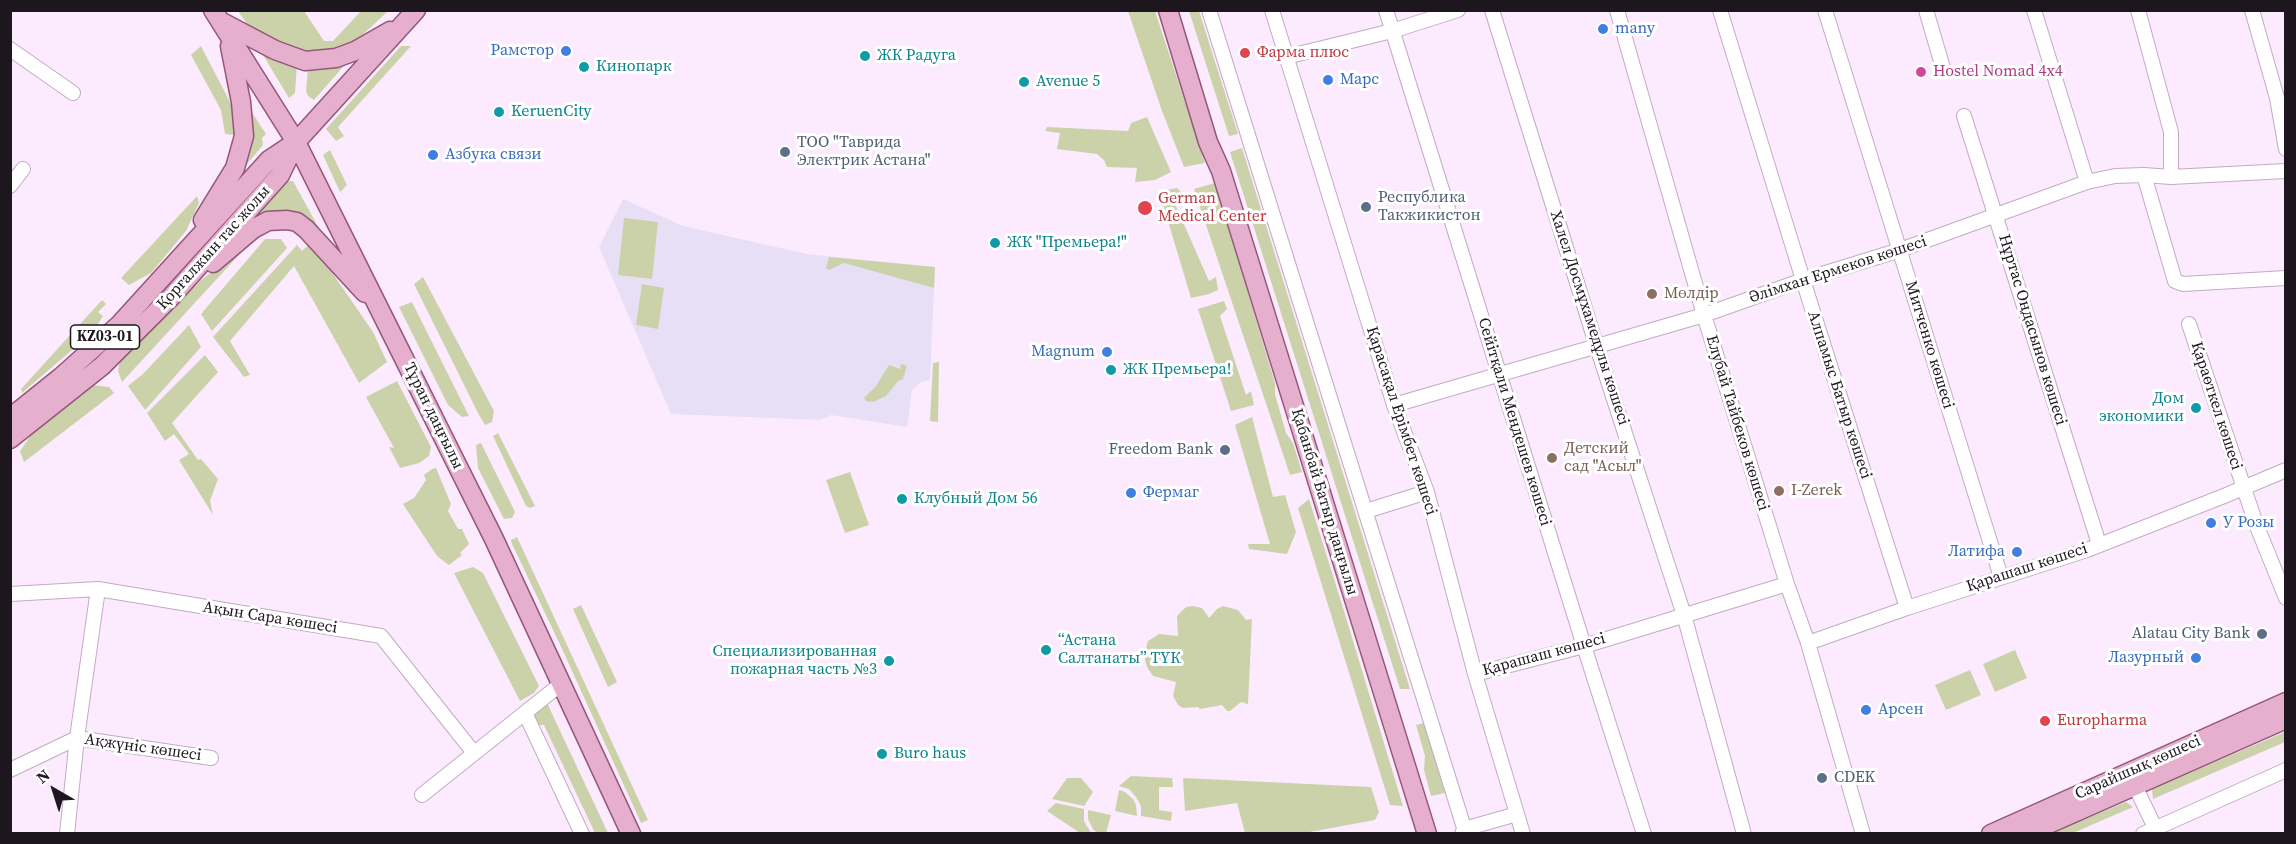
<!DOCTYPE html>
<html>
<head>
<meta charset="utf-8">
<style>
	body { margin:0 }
	#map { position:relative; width:2296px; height:844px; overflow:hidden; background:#fcebfe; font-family:"Source Serif 4",serif }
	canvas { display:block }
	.frame { position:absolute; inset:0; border:12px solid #1d161e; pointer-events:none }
	.north { position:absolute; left:24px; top:760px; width:60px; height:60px; -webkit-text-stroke:4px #fff; paint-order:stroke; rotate:321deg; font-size:16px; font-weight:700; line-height:24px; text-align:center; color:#1d161e }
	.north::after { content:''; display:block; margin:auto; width:21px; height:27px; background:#1d161e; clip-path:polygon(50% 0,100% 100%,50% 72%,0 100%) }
</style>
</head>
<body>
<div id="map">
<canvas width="2296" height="844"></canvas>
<div class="frame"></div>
<div class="north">N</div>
</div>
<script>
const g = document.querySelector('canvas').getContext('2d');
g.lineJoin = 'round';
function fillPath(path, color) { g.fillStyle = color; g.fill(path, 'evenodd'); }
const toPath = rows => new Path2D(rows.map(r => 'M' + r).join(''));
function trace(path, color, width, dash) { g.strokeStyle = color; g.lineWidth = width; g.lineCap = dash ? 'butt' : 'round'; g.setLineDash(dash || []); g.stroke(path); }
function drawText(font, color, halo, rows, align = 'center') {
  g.font = font + ' "Source Serif 4",serif'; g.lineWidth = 6; g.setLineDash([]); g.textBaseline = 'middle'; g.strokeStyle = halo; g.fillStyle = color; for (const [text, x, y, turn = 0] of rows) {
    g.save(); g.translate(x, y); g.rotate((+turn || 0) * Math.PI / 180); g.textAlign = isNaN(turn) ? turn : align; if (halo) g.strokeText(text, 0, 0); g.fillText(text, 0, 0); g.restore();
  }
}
fillPath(toPath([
	[623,199,683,226,807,254,935,267,930,380,921,382,912,390,907,427,831,415,821,420,671,414,599,247]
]), '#e7dff5');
fillPath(toPath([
	[238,11,304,11,324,41,333,41,361,11,388,11,356,41,345,47,332,51,305,52,279,46,250,28],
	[1128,11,1155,11,1205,163,1184,167,1162,111],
	[1189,11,1199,11,1238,134,1229,136],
	[201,46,231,104,236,123,235,135,225,134,221,110,191,55],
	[401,46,411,46,338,127,344,136,336,141,326,129],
	[263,55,297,64,295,93,289,98],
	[350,59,314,100,308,96,306,91,308,68],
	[244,100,266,134,262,138,263,145,233,181],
	[1147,117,1171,172,1155,180,1135,182,1137,168,1107,167,1104,160,1097,154,1057,149,1060,133,1045,131,1047,127,1128,131,1131,123],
	[1242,148,1410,689,1400,689,1230,152],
	[330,150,347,185,340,192,323,155],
	[287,181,293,181,321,232,286,213,244,227],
	[1215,183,1275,383,1275,394,1286,433,1293,443,1302,472,1290,475,1194,189],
	[1177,188,1182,193,1175,204,1209,281,1216,277,1218,290,1209,294,1191,298,1159,191],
	[197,196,199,203,186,231,151,273,129,285,121,278],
	[624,218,658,222,652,279,618,275],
	[266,229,270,231,262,233,249,244,122,382,118,371,120,360,200,281],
	[265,239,281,239,287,248,212,331,201,314],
	[311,242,373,332,387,362,359,383,294,266,230,341,250,375,244,377,213,337,297,245,302,251],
	[829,257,935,267,934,288,844,263,829,270,826,268],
	[423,277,494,411,492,422,485,425,479,415,414,284],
	[642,284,664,288,658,329,636,325],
	[102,300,106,304,98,312,103,316,93,332,22,393,21,389],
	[1224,301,1227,309,1220,316,1246,395,1251,391,1254,405,1231,411,1198,309],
	[412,302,469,416,462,417,448,405,399,307],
	[189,325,201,347,145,410,128,386,143,374],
	[205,355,218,372,172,423,198,460,201,459,218,479,210,501,213,515,179,460,189,454,174,434,165,441,147,413],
	[939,362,938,422,930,421,933,363],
	[901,364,907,366,903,379,898,381,886,396,873,402,866,401,864,398,876,386,889,365,900,369],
	[397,381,431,447,429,456,419,463,400,468,389,447,394,448,366,397],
	[93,385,109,387,114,393,24,462,20,451,33,432],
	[1252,417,1273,497,1285,495,1296,532,1287,554,1249,549,1248,544,1270,544,1235,425],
	[498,433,535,506,530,508,526,506,493,436],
	[481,443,515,512,512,518,504,519,478,468,476,445],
	[436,468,451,504,448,511,458,529,462,529,469,544,460,553,462,555,449,565,437,556,403,504,414,498,426,480,424,475,432,469],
	[850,472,869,525,845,533,826,480],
	[1309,499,1344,611,1403,806,1390,805,1298,508],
	[517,537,648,820,641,823,563,651,512,544,511,540],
	[473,567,483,573,539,686,534,693,520,701,454,573],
	[581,605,617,682,608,687,573,609],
	[1193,606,1202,608,1209,618,1217,609,1223,606,1238,610,1246,620,1252,619,1248,704,1241,702,1230,711,1227,711,1222,705,1200,709,1198,707,1183,708,1178,705,1173,696,1176,682,1153,676,1147,667,1144,656,1148,641,1159,634,1178,636,1177,616,1186,607],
	[2015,650,2027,678,1995,692,1983,664],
	[1970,670,1981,695,1946,710,1935,685],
	[547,703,608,833,595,833,544,725,538,725,532,714],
	[1424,723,1445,793,1431,796,1424,770,1425,756,1416,725],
	[2285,732,2285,742,2153,799,2152,789],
	[1131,776,1172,778,1173,787,1159,787,1159,810,1172,812,1171,821,1141,816,1141,806,1136,797,1129,789,1119,786],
	[1067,778,1081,778,1093,792,1084,806,1052,799],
	[1183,778,1371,787,1379,812,1375,820,1304,833,1245,833,1237,803,1185,811],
	[1119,790,1125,792,1133,799,1136,805,1137,816,1115,811],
	[2126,802,2133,807,2073,833,2051,833],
	[1056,803,1084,809,1084,821,1091,833,1080,833,1047,811],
	[1088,810,1111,815,1106,833,1097,833,1093,829,1088,819]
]), '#cbd2a9');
const minor = toPath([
	[1209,10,1466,834],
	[1272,10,1394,405,1427,492,1475,674,1523,834],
	[1386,10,1584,646,1644,834],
	[1492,10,1597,347,1684,615,1744,834],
	[1617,10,1704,315,1787,584,1808,643,1863,834],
	[1720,10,1803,280,1907,608],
	[1825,10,2001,577],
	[1926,10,1943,68],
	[2034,10,2087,182],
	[2138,10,2171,132,2171,177],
	[2252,10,2277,98,2286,149],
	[10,49,73,93],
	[1286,57,1392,31,1458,10],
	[1964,116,2099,544],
	[2144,175,2175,281,2183,284,2286,278],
	[10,186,23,169],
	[2189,324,2256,524,2286,598],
	[1394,405,1704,315,1803,280,1900,250,2087,182,2115,176,2144,175,2171,177,2286,171],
	[1366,511,1427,492],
	[10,594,98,589,381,636,474,753],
	[1808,643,1907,608,2087,550,2224,496,2286,470],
	[1475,674,1584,646,1787,584],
	[525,713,582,834],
	[10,770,77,738,211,758],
	[2135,786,2158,834],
	[422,795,561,684],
	[67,834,77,738,98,589],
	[1462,834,1464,829,1517,814],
	[2143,834,2286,770]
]);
const major = toPath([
	[213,10,296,142,494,539,631,834],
	[1168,10,1208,142,1221,171,1427,834],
	[220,21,275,50,305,61,336,58,355,51,390,31],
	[203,220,235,168,244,136,241,102,230,46],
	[213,263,253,229,268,221,287,220,297,222,306,229,365,293],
	[10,418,61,377,119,325,269,160,296,142,416,10],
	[10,439,102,366,172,296,280,175,295,144],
	[1991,834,2286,702],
	[2026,834,2286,719]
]);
trace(minor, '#c1acc2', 16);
trace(major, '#94567a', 21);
trace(minor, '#fff', 14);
trace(major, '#e5afcd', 18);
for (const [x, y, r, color] of [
	[1603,29,6,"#3f7fe0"],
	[566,51,6,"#3f7fe0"],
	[1245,53,6,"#e0444e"],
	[865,56,6,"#0f9aa8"],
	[584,67,6,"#0f9aa8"],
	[1921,72,6,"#d1479c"],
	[1328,80,6,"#3f7fe0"],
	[1024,82,6,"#0f9aa8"],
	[499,112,6,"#0f9aa8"],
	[785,152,6,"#5c6f8a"],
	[433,155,6,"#3f7fe0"],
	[1366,207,6,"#5c6f8a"],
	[1145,208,8,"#e0444e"],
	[995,243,6,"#0f9aa8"],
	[1652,294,6,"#8d6e63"],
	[1107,352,6,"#3f7fe0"],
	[1111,370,6,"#0f9aa8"],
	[2196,408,6,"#0f9aa8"],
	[1225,450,6,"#5c6f8a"],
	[1552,458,6,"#8d6e63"],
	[1779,491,6,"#8d6e63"],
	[1131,493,6,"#3f7fe0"],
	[902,499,6,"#0f9aa8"],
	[2211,523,6,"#3f7fe0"],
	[2017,552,6,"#3f7fe0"],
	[2262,634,6,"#5c6f8a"],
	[1046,650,6,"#0f9aa8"],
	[2196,658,6,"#3f7fe0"],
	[889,661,6,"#0f9aa8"],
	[1866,710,6,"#3f7fe0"],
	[2045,721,6,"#e0444e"],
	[882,754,6,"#0f9aa8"],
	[1822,778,6,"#5c6f8a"]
]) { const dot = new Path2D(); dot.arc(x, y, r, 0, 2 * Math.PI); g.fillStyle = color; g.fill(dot); trace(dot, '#fff', 2); }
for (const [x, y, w] of [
	[105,337,69]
]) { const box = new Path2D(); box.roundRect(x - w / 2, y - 12, w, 24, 4.5); g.fillStyle = '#fff'; g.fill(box); trace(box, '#1d161e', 1.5); }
drawText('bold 15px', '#1d161e', null, [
	["KZ03-01",105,337]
]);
drawText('16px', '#366cbe', '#fff', [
	["many",1615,29],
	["Рамстор",554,51,"right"],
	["Марс",1340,80],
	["Азбука связи",445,155],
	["Magnum",1095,352,"right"],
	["Фермаг",1143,493],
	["У Розы",2223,523],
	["Латифа",2005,552,"right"],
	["Лазурный",2184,658,"right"],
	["Арсен",1878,710]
], 'left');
drawText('16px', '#be3a42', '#fff', [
	["Фарма плюс",1257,53],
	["German",1158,199],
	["Medical Center",1158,217],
	["Europharma",2057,721]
], 'left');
drawText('16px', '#0d838f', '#fff', [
	["ЖК Радуга",877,56],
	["Кинопарк",596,67],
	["Avenue 5",1036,82],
	["KeruenCity",511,112],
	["ЖК \"Премьера!\"",1007,243],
	["ЖК Премьера!",1123,370],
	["Дом",2184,399,"right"],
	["экономики",2184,417,"right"],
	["Клубный Дом 56",914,499],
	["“Астана",1058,641],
	["Салтанаты” ТҮК",1058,659],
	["Специализированная",877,652,"right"],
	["пожарная часть №3",877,670,"right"],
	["Buro haus",894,754]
], 'left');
drawText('16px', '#b23c85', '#fff', [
	["Hostel Nomad 4x4",1933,72]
], 'left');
drawText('16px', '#4e5e75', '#fff', [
	["ТОО \"Таврида",797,143],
	["Электрик Астана\"",797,161],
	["Республика",1378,198],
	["Такжикистон",1378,216],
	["Freedom Bank",1213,450,"right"],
	["Alatau City Bank",2250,634,"right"],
	["CDEK",1834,778]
], 'left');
drawText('16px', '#1d161e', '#fff', [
	["Қорғалжын тас жолы",214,248,-48],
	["Әлімхан Ермеков көшесі",1838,270,-18],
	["Халел Досмұхамедұлы көшесі",1589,318,72],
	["Нұртас Оңдасынов көшесі",2032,330,73],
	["Митченко көшесі",1929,345,73],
	["Алпамыс Батыр көшесі",1839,395,72],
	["Қараөткел көшесі",2216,406,72],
	["Тұран даңғылы",433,416,64],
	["Қарасақал Ерімбет көшесі",1401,421,72],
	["Сейітқали Меңдешев көшесі",1514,422,73],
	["Елубай Тайбеков көшесі",1737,423,73],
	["Қабанбай Батыр даңғылы",1324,502,73],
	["Қарашаш көшесі",2027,568,-18],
	["Ақын Сара көшесі",270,618,9],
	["Қарашаш көшесі",1544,655,-15],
	["Ақжүніс көшесі",143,748,8],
	["Сарайшық көшесі",2138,768,-24]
]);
drawText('16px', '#785e54', '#fff', [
	["Мөлдір",1664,294],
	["Детский",1564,449],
	["сад \"Асыл\"",1564,467],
	["I-Zerek",1791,491]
], 'left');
</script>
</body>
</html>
